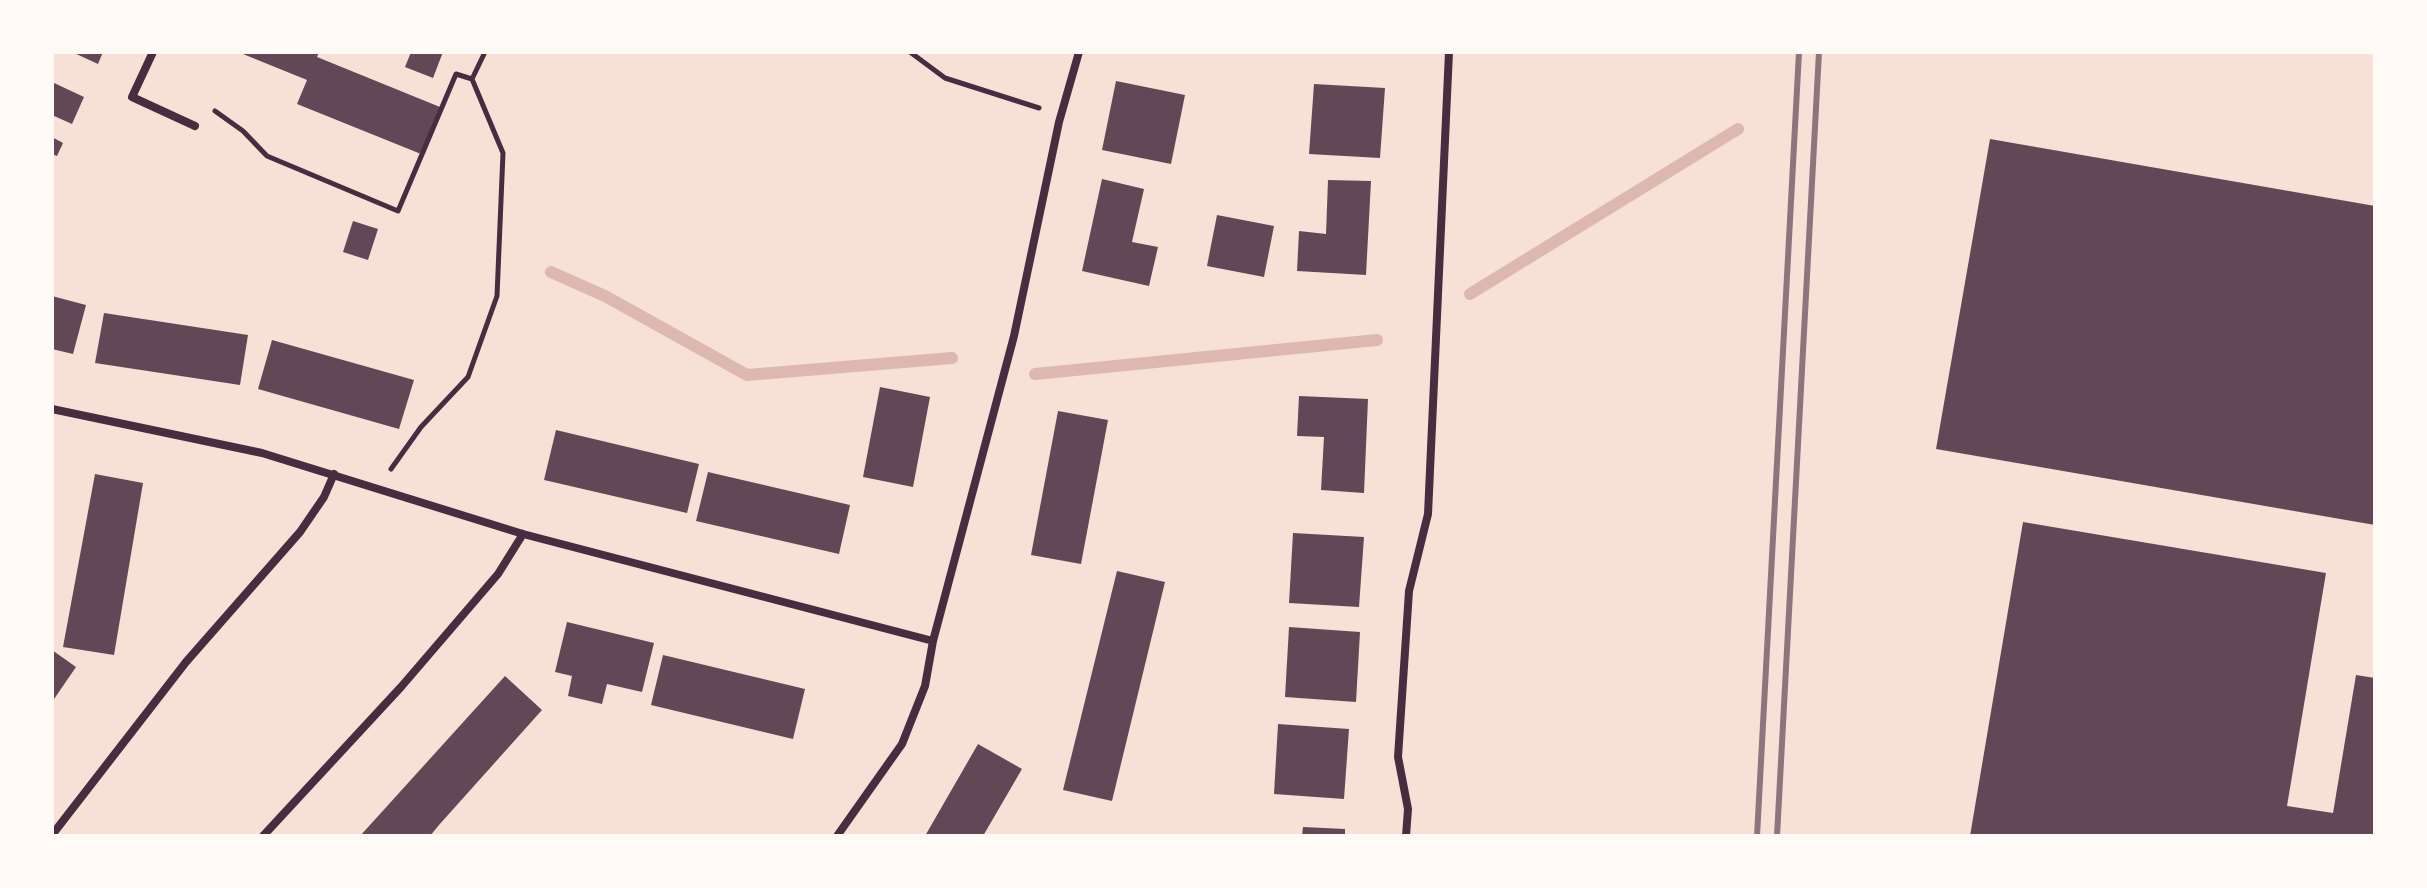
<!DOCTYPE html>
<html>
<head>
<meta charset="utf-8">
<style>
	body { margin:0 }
	#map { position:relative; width:2427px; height:888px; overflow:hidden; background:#f7e1d7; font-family:"Space Grotesk",sans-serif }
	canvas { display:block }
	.frame { position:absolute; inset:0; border:54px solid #fffaf5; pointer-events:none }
</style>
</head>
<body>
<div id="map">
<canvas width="2427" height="888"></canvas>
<div class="frame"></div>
</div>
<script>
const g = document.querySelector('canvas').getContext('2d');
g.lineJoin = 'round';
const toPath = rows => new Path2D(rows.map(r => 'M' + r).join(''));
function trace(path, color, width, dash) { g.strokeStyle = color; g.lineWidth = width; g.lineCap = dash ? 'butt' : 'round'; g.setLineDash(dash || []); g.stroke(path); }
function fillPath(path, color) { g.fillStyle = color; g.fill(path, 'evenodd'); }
trace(toPath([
	[551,272,605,296,747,375,952,358],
	[1470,294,1738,129],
	[1035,374,1377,340]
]), '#dcb8b0', 12);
fillPath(toPath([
	[72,52,103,52,98,64],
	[238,52,319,52,317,57,440,107,421,154,297,104,307,80],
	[411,52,443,52,433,78,405,67],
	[1116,81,1185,95,1171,164,1102,150],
	[52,82,84,97,72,124,52,115],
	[1314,84,1385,88,1380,158,1309,154],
	[52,137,63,143,57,156,52,154],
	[1990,139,2375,206,2375,525,1936,449],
	[1102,179,1144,189,1132,242,1158,247,1149,286,1082,271],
	[1328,180,1371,181,1366,275,1297,271,1299,231,1326,234],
	[1217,215,1274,226,1264,277,1207,266],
	[353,221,378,229,368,260,343,252],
	[52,296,86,305,73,354,52,349],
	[104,313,248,335,240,385,95,363],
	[272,340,414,380,399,429,258,389],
	[880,387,930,397,913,487,863,477],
	[1299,396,1368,399,1364,493,1321,490,1324,437,1297,436],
	[1058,411,1108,420,1081,564,1031,555],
	[556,430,699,464,687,513,544,480],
	[708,472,850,505,839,554,696,521],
	[95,474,143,483,114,655,63,647],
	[2023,522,2326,573,2287,806,2333,813,2356,675,2375,678,2375,836,1970,836],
	[1293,533,1364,537,1359,607,1289,603],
	[1117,571,1165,582,1112,801,1063,790],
	[567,622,654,643,642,692,607,684,602,704,568,696,572,676,555,672],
	[1289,627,1360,632,1356,702,1285,697],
	[52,650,76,667,52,702],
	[663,655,805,689,793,739,651,705],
	[505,676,542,710,439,825,430,836,360,836],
	[1278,724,1349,729,1344,799,1274,794],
	[978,744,1022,769,983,836,925,836],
	[1303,827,1345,829,1345,836,1302,836]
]), '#644757');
trace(toPath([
	[910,52,945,78,1039,108],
	[215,111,243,131,267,156,398,211,456,74,472,79],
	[391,469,421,427,468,377,497,296,503,153,472,79,485,52]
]), '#4a2c40', 5);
trace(toPath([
	[153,52,132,97,195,126],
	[52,409,262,453,523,534,933,641],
	[52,835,186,662,300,532,324,497,334,474],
	[263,836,401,687,498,574,523,534],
	[837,836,902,744,925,686,933,641,1014,336,1059,122,1079,52],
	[1406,836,1408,809,1398,757,1409,591,1428,514,1449,52]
]), '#4a2c40', 8);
trace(toPath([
	[1757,836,1799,52],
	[1777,836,1819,52]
]), '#8f747c', 6);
</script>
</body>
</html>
